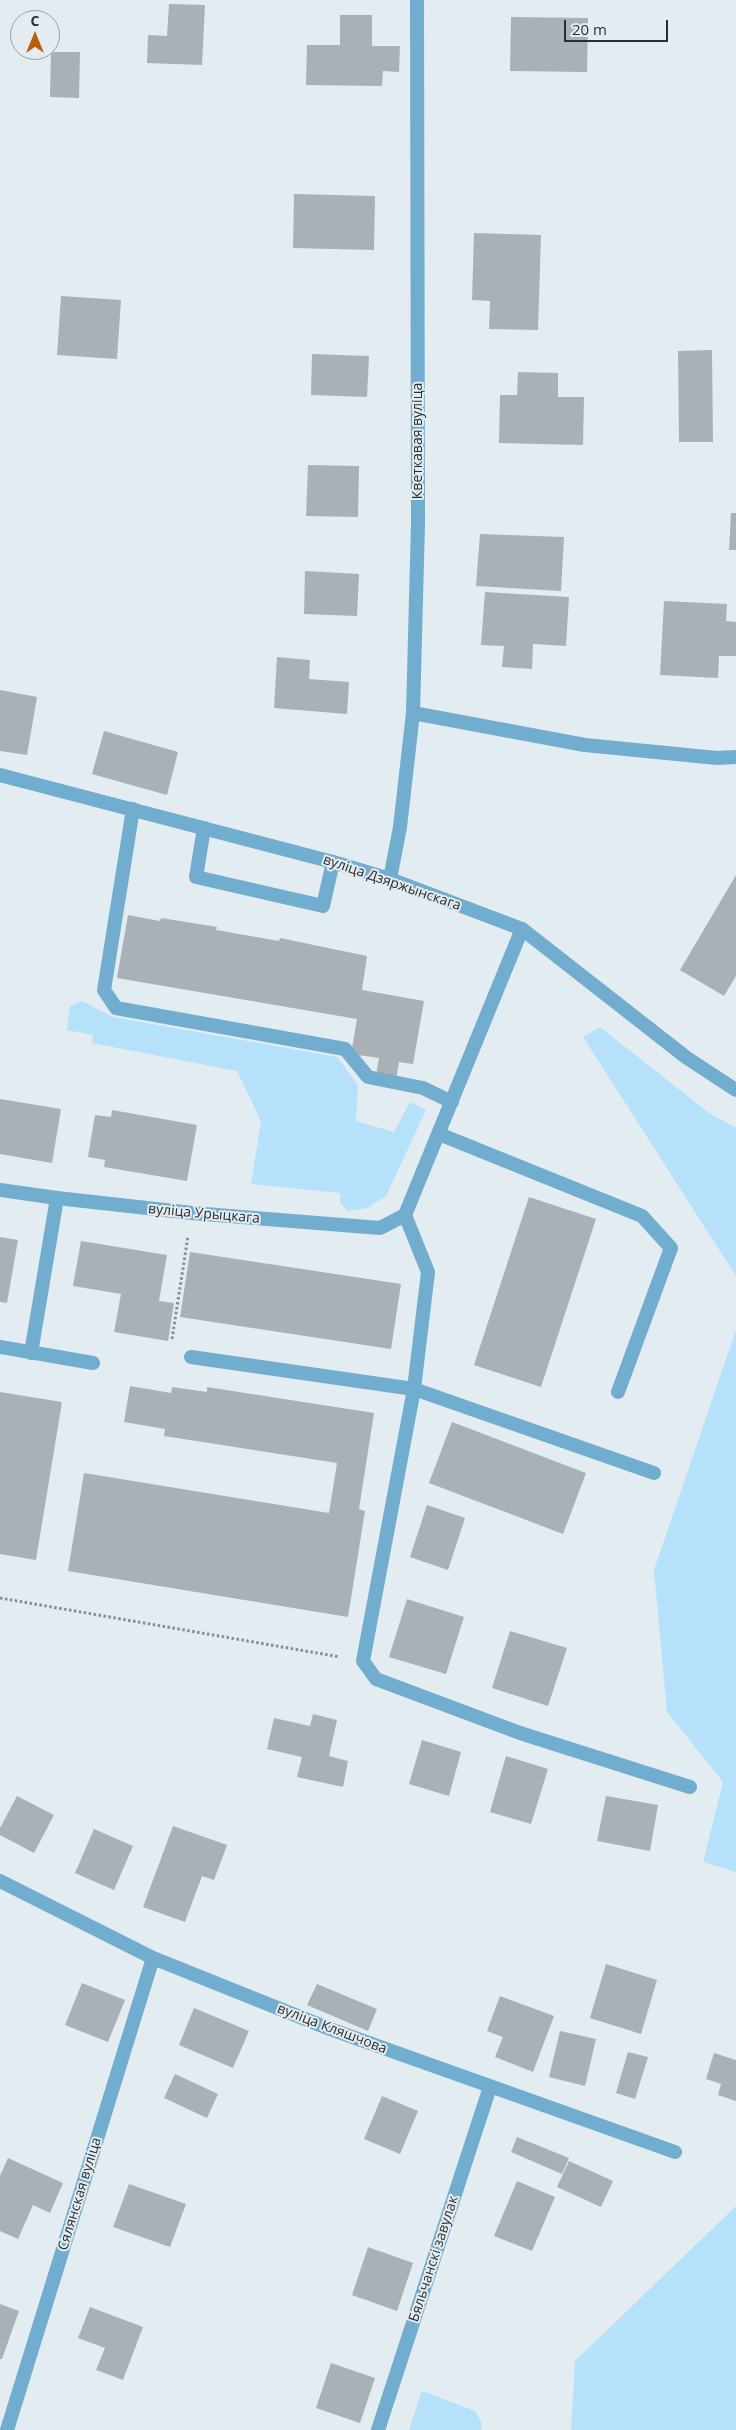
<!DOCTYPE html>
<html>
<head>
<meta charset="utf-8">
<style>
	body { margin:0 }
	#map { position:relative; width:736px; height:2430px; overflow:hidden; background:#e3ecf1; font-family:"Open Sans",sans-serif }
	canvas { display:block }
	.north { position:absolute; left:10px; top:10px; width:50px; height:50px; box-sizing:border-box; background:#e3ecf1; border:1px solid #99a0a4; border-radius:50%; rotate:0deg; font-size:14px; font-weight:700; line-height:20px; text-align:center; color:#2a2e30 }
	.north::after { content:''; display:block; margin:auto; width:18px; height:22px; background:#b95e05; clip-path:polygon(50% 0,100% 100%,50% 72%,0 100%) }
	.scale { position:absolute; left:564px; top:20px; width:104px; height:22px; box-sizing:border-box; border:2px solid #2a2e30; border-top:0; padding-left:6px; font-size:15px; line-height:18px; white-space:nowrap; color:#2a2e30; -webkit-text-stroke:4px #e3ecf1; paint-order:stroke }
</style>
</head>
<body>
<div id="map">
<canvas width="736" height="2430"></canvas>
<div class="north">С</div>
<div class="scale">20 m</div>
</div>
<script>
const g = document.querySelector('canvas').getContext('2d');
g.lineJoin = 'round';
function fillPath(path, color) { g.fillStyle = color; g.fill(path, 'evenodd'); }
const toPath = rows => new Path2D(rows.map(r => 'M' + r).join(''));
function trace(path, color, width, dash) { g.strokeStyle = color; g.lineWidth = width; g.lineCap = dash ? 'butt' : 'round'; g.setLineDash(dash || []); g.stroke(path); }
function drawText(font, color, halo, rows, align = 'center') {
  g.font = font + ' "Open Sans",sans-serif'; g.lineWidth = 4; g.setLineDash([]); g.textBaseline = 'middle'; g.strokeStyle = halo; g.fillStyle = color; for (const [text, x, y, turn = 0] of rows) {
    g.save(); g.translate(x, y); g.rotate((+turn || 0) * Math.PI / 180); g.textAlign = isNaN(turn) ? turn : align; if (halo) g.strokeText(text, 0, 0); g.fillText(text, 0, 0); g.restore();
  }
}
fillPath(toPath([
	[82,1001,113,1017,337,1057,358,1085,356,1121,394,1132,410,1102,426,1110,386,1196,367,1208,348,1211,340,1203,340,1193,251,1184,261,1121,237,1071,92,1043,93,1035,67,1030,70,1006],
	[600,1027,709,1113,736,1128,736,1276,583,1037],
	[736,1330,736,1872,703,1862,723,1782,667,1712,654,1570],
	[736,2206,736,2430,571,2430,575,2361],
	[422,2391,475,2411,482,2424,481,2430,409,2430]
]), '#b5e1fa');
fillPath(toPath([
	[169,4,205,5,202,65,147,63,148,35,167,36],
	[340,15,372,15,372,46,400,46,399,72,383,71,382,86,306,85,307,45,340,45],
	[511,17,588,18,587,72,510,71],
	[51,52,80,52,79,98,50,97],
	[294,194,375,196,374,250,293,248],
	[474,233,541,235,538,330,489,329,490,301,472,300],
	[61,296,121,300,117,359,57,355],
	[712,350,713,442,679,442,678,351],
	[312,354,369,356,367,397,311,395],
	[518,372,558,373,558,397,584,397,583,445,499,443,500,395,517,395],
	[308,465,359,466,358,517,306,516],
	[731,513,736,513,736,550,729,550],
	[480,534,564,537,561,591,476,586],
	[305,571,359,574,357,616,304,614],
	[485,592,569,597,566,646,533,644,532,669,502,667,504,646,481,645],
	[664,601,727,604,726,621,736,622,736,656,719,656,718,678,660,675],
	[277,657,310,660,309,679,349,682,347,714,274,708],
	[0,690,37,697,27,755,0,751],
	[104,731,178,752,167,795,92,774],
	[736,875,736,976,724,996,680,970],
	[128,915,160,921,161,918,217,927,216,930,279,941,280,938,367,956,362,990,424,1001,413,1064,399,1062,396,1080,376,1076,379,1058,351,1054,357,1019,117,978],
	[0,1099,61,1109,52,1163,0,1154],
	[112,1110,197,1125,187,1181,104,1167,105,1160,88,1157,95,1115,111,1117],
	[529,1197,596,1219,541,1387,474,1365],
	[0,1237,18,1240,7,1303,0,1302],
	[81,1241,167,1255,159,1301,174,1303,168,1341,114,1332,121,1294,73,1286],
	[190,1252,401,1284,391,1349,180,1317],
	[130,1386,171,1393,172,1387,207,1392,207,1387,374,1413,359,1509,365,1511,348,1617,68,1571,84,1473,329,1513,337,1463,164,1436,165,1429,124,1422],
	[0,1392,62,1402,36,1560,0,1554],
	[452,1422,586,1473,563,1534,429,1483],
	[427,1505,465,1518,448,1570,410,1557],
	[407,1599,464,1617,446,1674,389,1657],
	[510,1631,567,1648,548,1706,492,1688],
	[313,1714,337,1720,329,1756,348,1761,343,1787,297,1777,302,1757,267,1749,274,1718,310,1726],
	[422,1740,461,1752,449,1796,409,1784],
	[506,1756,548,1769,531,1824,490,1812],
	[17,1796,54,1815,34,1853,0,1835,0,1828],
	[606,1796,658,1805,650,1851,597,1841],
	[173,1826,227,1845,214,1880,202,1876,185,1922,143,1907],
	[94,1829,133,1846,114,1890,75,1873],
	[606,1964,657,1980,641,2034,590,2018],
	[82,1983,125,2000,108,2042,65,2025],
	[317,1984,377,2009,368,2031,307,2005],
	[500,1996,554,2016,533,2072,495,2057,503,2037,487,2031],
	[194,2008,249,2031,233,2068,179,2045],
	[560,2031,596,2039,585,2086,549,2077],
	[628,2052,648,2057,635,2099,616,2093],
	[714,2053,736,2060,736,2101,718,2095,721,2084,706,2079],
	[175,2074,218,2094,207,2118,164,2098],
	[382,2096,418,2111,400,2154,364,2139],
	[517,2137,569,2158,562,2174,511,2152],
	[8,2158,63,2183,50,2213,33,2205,18,2239,0,2231,0,2176],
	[569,2161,613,2181,601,2207,557,2187],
	[517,2181,555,2197,532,2251,494,2236],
	[129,2184,186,2204,170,2247,113,2227],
	[368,2247,413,2263,397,2311,352,2295],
	[0,2304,19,2311,2,2359,0,2359],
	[90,2307,143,2327,123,2380,96,2370,105,2348,78,2338],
	[331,2363,375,2378,360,2423,316,2408]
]), '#a9b1b6');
trace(toPath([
	[172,1339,188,1236],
	[0,1598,340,1657]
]), '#878e92', 3, [2.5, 2.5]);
trace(toPath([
	[413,713,585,745,717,758,736,757],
	[133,809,104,990,116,1008,345,1049,368,1077,423,1088,452,1102],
	[204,828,196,877,323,906,333,862],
	[439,1134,642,1216,671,1248,618,1392],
	[405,1215,428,1272,414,1389,363,1661,376,1679,520,1733,690,1787],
	[0,1347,93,1363],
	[31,1353,57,1198],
	[191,1357,414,1389,654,1473]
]), '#71adcf', 14);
trace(toPath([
	[390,879,400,827,413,713,418,523,417,0],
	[0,1190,57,1198,192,1213,380,1228,405,1215,522,929],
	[0,1881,153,1958,330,2029,675,2152],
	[7,2430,153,1958],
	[378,2430,490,2087]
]), '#71adcf', 14);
trace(toPath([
	[0,775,333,862,390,879,522,929,687,1058,736,1090]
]), '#71adcf', 14);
drawText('14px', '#2a2e30', '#e3ecf1', [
	["Кветкавая вуліца",418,441,-90],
	["вуліца Дзяржынскага",392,883,19],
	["вуліца Урыцкага",204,1214,5],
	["вуліца Кляшчова",332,2029,21],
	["Сялянская вуліца",80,2194,-73],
	["Бяльчанскі завулак",434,2259,-72]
]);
</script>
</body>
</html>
